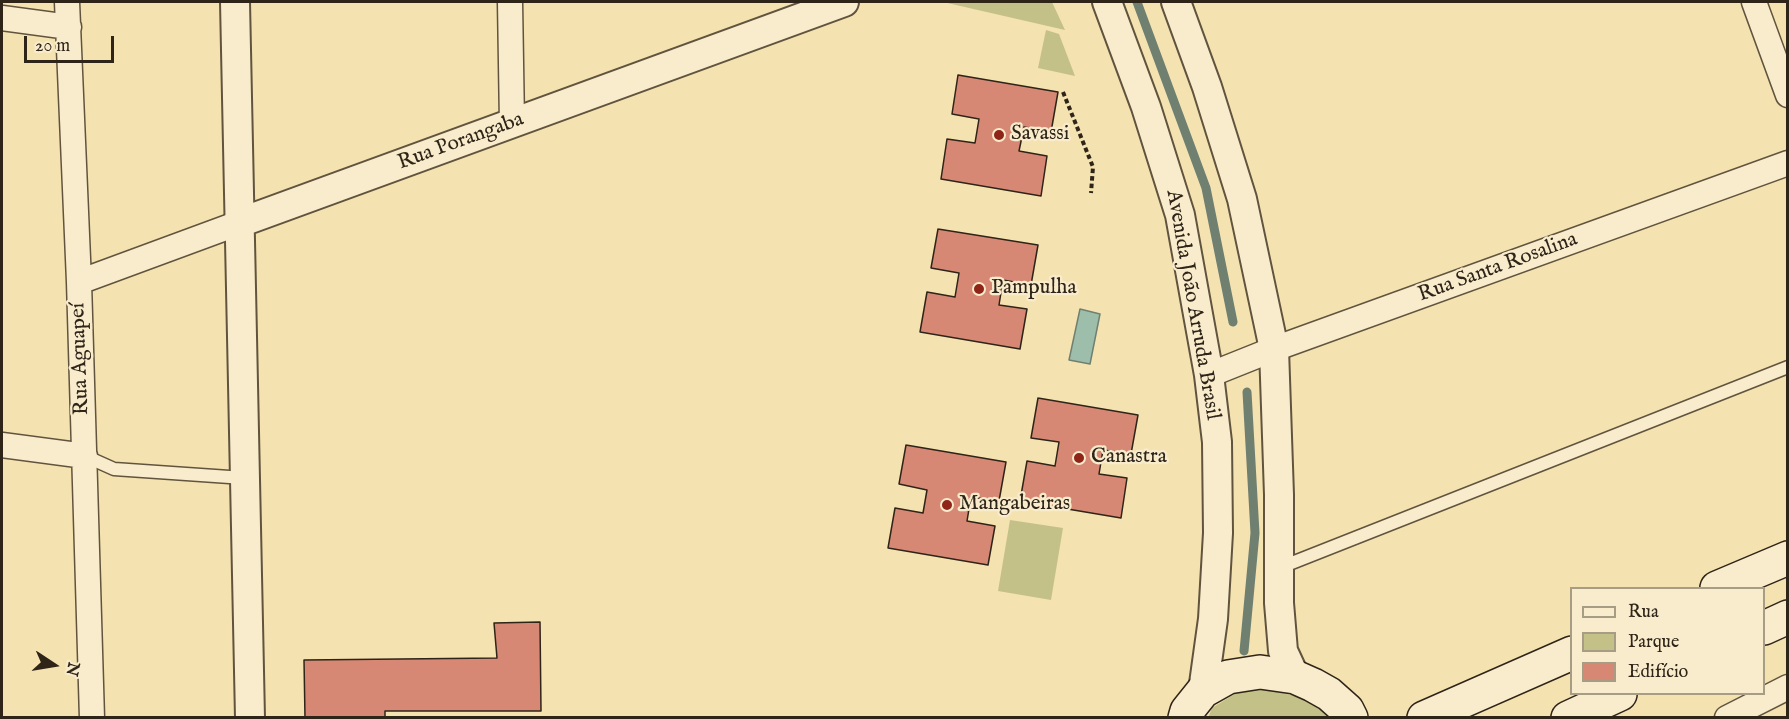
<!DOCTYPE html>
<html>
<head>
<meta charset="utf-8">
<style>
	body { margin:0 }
	#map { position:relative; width:1789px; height:719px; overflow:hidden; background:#f5e2b1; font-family:"IM FELL English",serif }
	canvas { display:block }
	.frame { position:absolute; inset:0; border:3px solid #2e2418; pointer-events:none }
	.legend { position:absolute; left:1570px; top:587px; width:195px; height:108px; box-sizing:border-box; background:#f8eccc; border:2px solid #a79c84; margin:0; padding:8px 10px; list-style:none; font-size:18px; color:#2e2418 }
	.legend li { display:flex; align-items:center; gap:12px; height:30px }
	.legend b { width:30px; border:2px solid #a79c84 }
	.north { position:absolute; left:24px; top:635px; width:60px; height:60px; -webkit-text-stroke:4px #f8eccc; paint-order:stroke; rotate:102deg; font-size:16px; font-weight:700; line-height:24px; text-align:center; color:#2e2418 }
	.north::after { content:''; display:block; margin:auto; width:21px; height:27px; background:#2e2418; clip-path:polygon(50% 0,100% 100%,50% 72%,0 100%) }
	.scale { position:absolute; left:24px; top:36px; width:90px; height:27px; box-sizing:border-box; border:3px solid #2e2418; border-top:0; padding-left:8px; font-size:18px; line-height:21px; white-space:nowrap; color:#2e2418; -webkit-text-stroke:4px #f8eccc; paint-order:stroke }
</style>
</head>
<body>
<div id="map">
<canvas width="1789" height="719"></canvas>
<div class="frame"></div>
<ul class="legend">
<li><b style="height:8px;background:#f8eccc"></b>Rua</li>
<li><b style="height:16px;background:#c3c187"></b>Parque</li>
<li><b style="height:16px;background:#d68875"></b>Edifício</li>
</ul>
<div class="north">N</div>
<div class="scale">20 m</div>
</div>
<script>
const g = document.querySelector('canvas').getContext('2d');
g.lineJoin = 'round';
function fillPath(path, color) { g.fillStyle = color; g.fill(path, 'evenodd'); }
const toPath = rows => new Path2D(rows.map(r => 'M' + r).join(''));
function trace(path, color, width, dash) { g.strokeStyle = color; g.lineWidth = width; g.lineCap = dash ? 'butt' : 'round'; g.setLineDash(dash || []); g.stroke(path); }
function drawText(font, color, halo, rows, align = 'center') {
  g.font = font + ' "IM FELL English",serif'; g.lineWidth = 4.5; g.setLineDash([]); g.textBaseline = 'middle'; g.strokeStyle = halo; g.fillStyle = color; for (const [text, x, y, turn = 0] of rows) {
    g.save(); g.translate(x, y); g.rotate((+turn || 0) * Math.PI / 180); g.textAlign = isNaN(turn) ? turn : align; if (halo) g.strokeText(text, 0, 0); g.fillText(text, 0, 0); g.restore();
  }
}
fillPath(toPath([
	[943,2,1052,2,1065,30],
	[1046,30,1059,34,1075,76,1038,68],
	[1010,520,1063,528,1051,600,998,591],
	[1264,689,1309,699,1335,718,1208,718,1212,708,1238,692]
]), '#c3c187');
const water = toPath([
	[1080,309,1100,314,1090,364,1069,360,1080,309]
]);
fillPath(water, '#9cbeaa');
trace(water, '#708070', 1.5);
trace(toPath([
	[1137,2,1206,188,1233,322],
	[1244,651,1255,533,1247,392]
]), '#708070', 9);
const building = toPath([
	[958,75,1058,92,1051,132,1024,127,1019,151,1047,156,1041,196,941,179,947,139,975,143,979,119,952,114,958,75],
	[938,229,1038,245,1031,285,1003,280,999,305,1027,309,1020,349,920,332,927,292,955,297,959,273,931,268,938,229],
	[1038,398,1138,415,1131,454,1103,450,1099,474,1127,478,1121,518,1020,501,1027,461,1055,466,1059,442,1031,438,1038,398],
	[906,445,1006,462,999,501,971,497,967,521,995,526,988,565,888,548,895,508,923,513,927,490,899,484,906,445],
	[540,622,541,711,385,711,385,718,305,718,304,660,497,658,494,623,540,622]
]);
fillPath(building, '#d68875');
trace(building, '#2e2418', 1.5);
const service = toPath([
	[85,456,114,469,244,478],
	[1279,568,1788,367]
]);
const minor = toPath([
	[67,2,79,282,92,718],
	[510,2,512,124],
	[1754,2,1788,95],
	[2,18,69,27],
	[79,282,239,223],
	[1209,375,1274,349,1788,163],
	[2,445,85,456],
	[1727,718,1788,687]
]);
const tertiary = toPath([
	[235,2,250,718],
	[1107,2,1146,107,1180,215,1209,375,1217,442,1218,533,1213,619,1203,691],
	[1176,2,1207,87,1242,199,1274,349,1279,495,1279,603,1283,651,1295,677],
	[239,223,844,2]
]);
const secondary = toPath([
	[1717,588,1788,558],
	[1764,628,1788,617],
	[1185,718,1187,711,1203,691,1228,677,1260,672,1295,677,1313,685,1329,694,1347,710,1351,718],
	[1424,718,1572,653],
	[1568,718,1620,694]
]);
trace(service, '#60543e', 15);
trace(minor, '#60543e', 27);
trace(tertiary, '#60543e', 32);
trace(secondary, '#2e2418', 36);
trace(toPath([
	[1063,92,1093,167,1091,193]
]), '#2e2418', 4, [4.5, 3]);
trace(service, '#f8eccc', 12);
trace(minor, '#f8eccc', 24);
trace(tertiary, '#f8eccc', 28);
trace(secondary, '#f8eccc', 33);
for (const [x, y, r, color] of [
	[999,135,6,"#8f2418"],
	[979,289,6,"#8f2418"],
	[1079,458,6,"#8f2418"],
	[947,505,6,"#8f2418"]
]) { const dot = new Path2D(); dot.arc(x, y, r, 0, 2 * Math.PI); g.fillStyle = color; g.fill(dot); trace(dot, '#f8eccc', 2); }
drawText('21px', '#2e2418', '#f8eccc', [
	["Savassi",1011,135],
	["Pampulha",991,289],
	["Canastra",1091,458],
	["Mangabeiras",959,505]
], 'left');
drawText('21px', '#2e2418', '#f8eccc', [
	["Rua Porangaba",461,142,-20],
	["Rua Santa Rosalina",1498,268,-20],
	["Avenida João Arruda Brasil",1192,305,80],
	["Rua Aguapeí",81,359,-92]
]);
</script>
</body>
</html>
